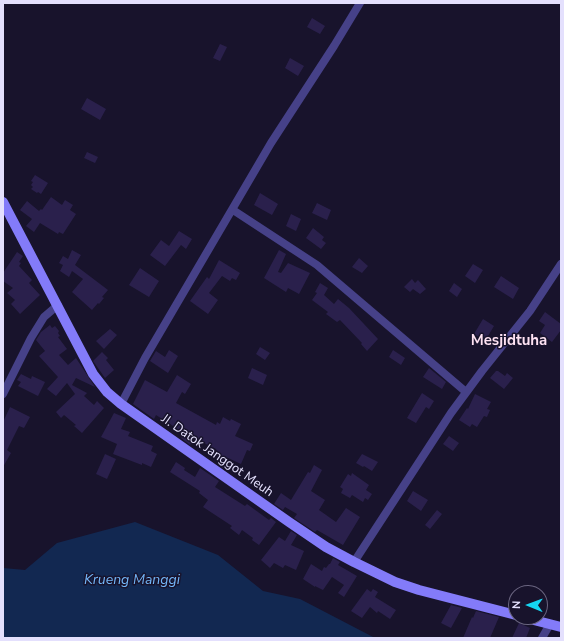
<!DOCTYPE html>
<html>
<head>
<meta charset="utf-8">
<style>
	body { margin:0 }
	#map { position:relative; width:564px; height:641px; overflow:hidden; background:#18132c; font-family:"Nunito Sans",sans-serif }
	canvas { display:block }
	.frame { position:absolute; inset:0; border:4px solid #e4e0fd; pointer-events:none }
	.north { position:absolute; left:508px; top:585px; width:40px; height:40px; box-sizing:border-box; background:#18132c; border:1px solid #6a6580; border-radius:50%; rotate:271deg; font-size:11px; font-weight:700; line-height:16px; text-align:center; color:#e4e0fd }
	.north::after { content:''; display:block; margin:auto; width:14px; height:18px; background:#15d6f4; clip-path:polygon(50% 0,100% 100%,50% 72%,0 100%) }
</style>
</head>
<body>
<div id="map">
<canvas width="564" height="641"></canvas>
<div class="frame"></div>
<div class="north">N</div>
</div>
<script>
const g = document.querySelector('canvas').getContext('2d');
g.lineJoin = 'round';
function fillPath(path, color) { g.fillStyle = color; g.fill(path, 'evenodd'); }
const toPath = rows => new Path2D(rows.map(r => 'M' + r).join(''));
function trace(path, color, width, dash) { g.strokeStyle = color; g.lineWidth = width; g.lineCap = dash ? 'butt' : 'round'; g.setLineDash(dash || []); g.stroke(path); }
function drawText(font, color, halo, rows, align = 'center') {
  g.font = font + ' "Nunito Sans",sans-serif'; g.lineWidth = 3; g.setLineDash([]); g.textBaseline = 'middle'; g.strokeStyle = halo; g.fillStyle = color; for (const [text, x, y, turn = 0] of rows) {
    g.save(); g.translate(x, y); g.rotate((+turn || 0) * Math.PI / 180); g.textAlign = isNaN(turn) ? turn : align; if (halo) g.strokeText(text, 0, 0); g.fillText(text, 0, 0); g.restore();
  }
}
fillPath(toPath([
	[135,522,218,555,263,591,300,599,375,638,3,638,3,568,25,570,57,543]
]), '#122851');
fillPath(toPath([
	[312,18,325,26,320,34,307,27],
	[220,44,227,47,220,61,213,58],
	[290,58,304,66,298,76,285,68],
	[87,98,106,109,100,120,81,109],
	[87,152,98,157,95,163,84,158],
	[35,175,48,183,41,194,38,192,37,193,31,189,33,187,31,185,33,182,31,181],
	[260,193,278,204,272,215,254,205],
	[51,197,62,205,65,200,73,205,70,210,76,214,63,234,59,232,58,234,40,223,34,232,26,226,32,219,20,210,27,201,39,211,41,209,42,210],
	[317,203,331,210,327,220,312,213],
	[291,214,301,219,296,231,286,226],
	[313,228,324,237,322,240,326,243,321,249,306,238],
	[179,231,192,239,186,249,181,245,165,266,150,255,161,240,169,246],
	[72,250,81,255,75,265,108,290,102,297,104,298,99,304,98,303,92,310,72,292,83,279,72,271,69,277,60,271,63,265,59,263,63,256,68,259],
	[279,250,286,254,278,272,281,273,288,263,310,273,299,294,288,288,286,292,264,278],
	[17,252,23,256,19,262,21,263,19,266,32,280,29,283,40,295,20,314,11,304,15,300,7,293,13,288,3,281,3,273],
	[359,258,368,266,362,273,352,267],
	[219,260,240,273,236,280,232,278,230,281,222,276,209,293,218,300,208,314,190,301,207,277,209,279],
	[473,264,483,270,475,283,465,276],
	[140,268,159,281,149,297,129,285],
	[501,276,519,288,513,299,494,287],
	[412,279,415,283,418,280,426,289,420,294,413,289,410,292,404,287],
	[320,283,328,288,324,295,334,304,338,299,349,308,378,339,367,351,361,344,362,343,340,320,337,322,326,314,328,312,312,300,317,293,315,292],
	[454,283,462,289,457,297,449,291],
	[545,312,561,324,561,330,552,342,540,333,545,325,539,321],
	[483,319,494,326,485,341,474,334],
	[50,325,52,328,55,326,59,331,58,333,60,336,58,337,67,349,59,355,68,365,76,358,95,387,76,378,72,385,87,393,84,396,94,405,97,401,104,408,82,433,74,426,76,425,64,415,61,418,56,412,75,394,67,383,56,396,47,389,58,377,39,356,45,351,36,340,41,332],
	[110,329,117,335,104,349,96,341],
	[260,347,270,353,265,360,256,354],
	[169,350,178,356,168,373,150,361,156,351,165,357],
	[393,350,405,358,401,365,389,357],
	[102,352,108,358,106,360,114,370,105,378,93,361],
	[252,368,267,375,263,385,248,378],
	[429,368,446,382,442,389,423,377],
	[496,371,498,371,505,376,507,373,513,378,504,389,490,378],
	[21,374,31,379,32,376,45,382,38,396,18,386,21,382,17,380],
	[177,375,191,384,185,394,182,392,176,403,216,425,217,422,220,424,223,417,230,421,231,419,241,424,235,436,253,444,250,451,247,450,241,464,228,458,223,468,218,464,221,458,215,455,217,451,216,449,194,438,190,445,181,438,184,433,156,415,154,419,133,404,145,380,167,392],
	[422,393,434,401,429,409,426,407,416,423,407,418],
	[475,394,491,402,487,409,490,410,487,417,484,416,477,427,472,424,470,427,459,420,467,408,468,409],
	[10,407,30,417,24,428,19,426,7,450,11,453,3,467,3,422],
	[114,413,126,418,121,429,130,432,128,436,153,446,151,451,157,454,151,467,142,463,142,465,113,454,117,444,101,437],
	[449,436,459,443,453,451,443,444],
	[105,454,116,459,107,479,96,474],
	[362,454,378,462,372,471,364,466,363,467,356,463],
	[176,462,185,468,184,470,195,477,200,468,219,481,215,487,245,506,247,504,269,520,271,518,276,522,259,545,252,540,253,538,242,530,239,535,230,528,232,526,203,507,208,500,199,493,200,491,170,472],
	[314,465,322,470,311,491,325,500,319,510,336,522,346,508,360,517,343,545,317,530,315,532,294,518,297,514,285,507,283,510,274,504,281,493,291,500,308,472,310,473],
	[352,473,369,485,366,490,372,494,368,500,365,498,363,502,352,495,350,498,341,493,343,489,340,487,348,474,351,476],
	[413,491,428,500,421,511,407,501],
	[437,510,442,514,430,529,425,525],
	[291,531,297,535,291,545,304,551,296,570,285,565,283,568,274,563,270,568,261,560,279,537,285,541],
	[333,558,340,562,338,565,357,576,344,597,338,593,344,585,332,577,323,590,315,586,315,587,303,579,311,564,322,571,324,567,326,568,329,564,330,564],
	[367,589,371,592,373,589,378,592,375,597,396,610,390,619,378,611,377,613,370,607,362,618,351,611],
	[451,605,462,608,451,628,441,623],
	[476,611,499,617,490,638,463,638,472,617,473,618],
	[519,623,530,628,526,638,512,638]
]), '#2a204c');
trace(toPath([
	[233,210,317,265,466,392],
	[3,394,31,338,44,317,58,305],
	[121,404,145,358,271,143,334,46,360,3],
	[354,562,451,413,482,371,530,311,561,264],
	[542,638,550,624]
]), '#464188', 8);
trace(toPath([
	[3,202,93,374,107,392,121,404,289,522,326,547,354,562,395,582,419,590,516,615],
	[522,617,561,627]
]), '#837bf9', 10);
drawText('13px', '#e4e0fd', '#18132c', [
	["JI. Datok Janggot Meuh",217,456,35]
]);
drawText('italic 14px', '#73b6f8', '#18132c', [
	["Krueng Manggi",132,581]
]);
drawText('bold 15px', '#fee2f2', '#18132c', [
	["Mesjidtuha",509,341]
]);
</script>
</body>
</html>
